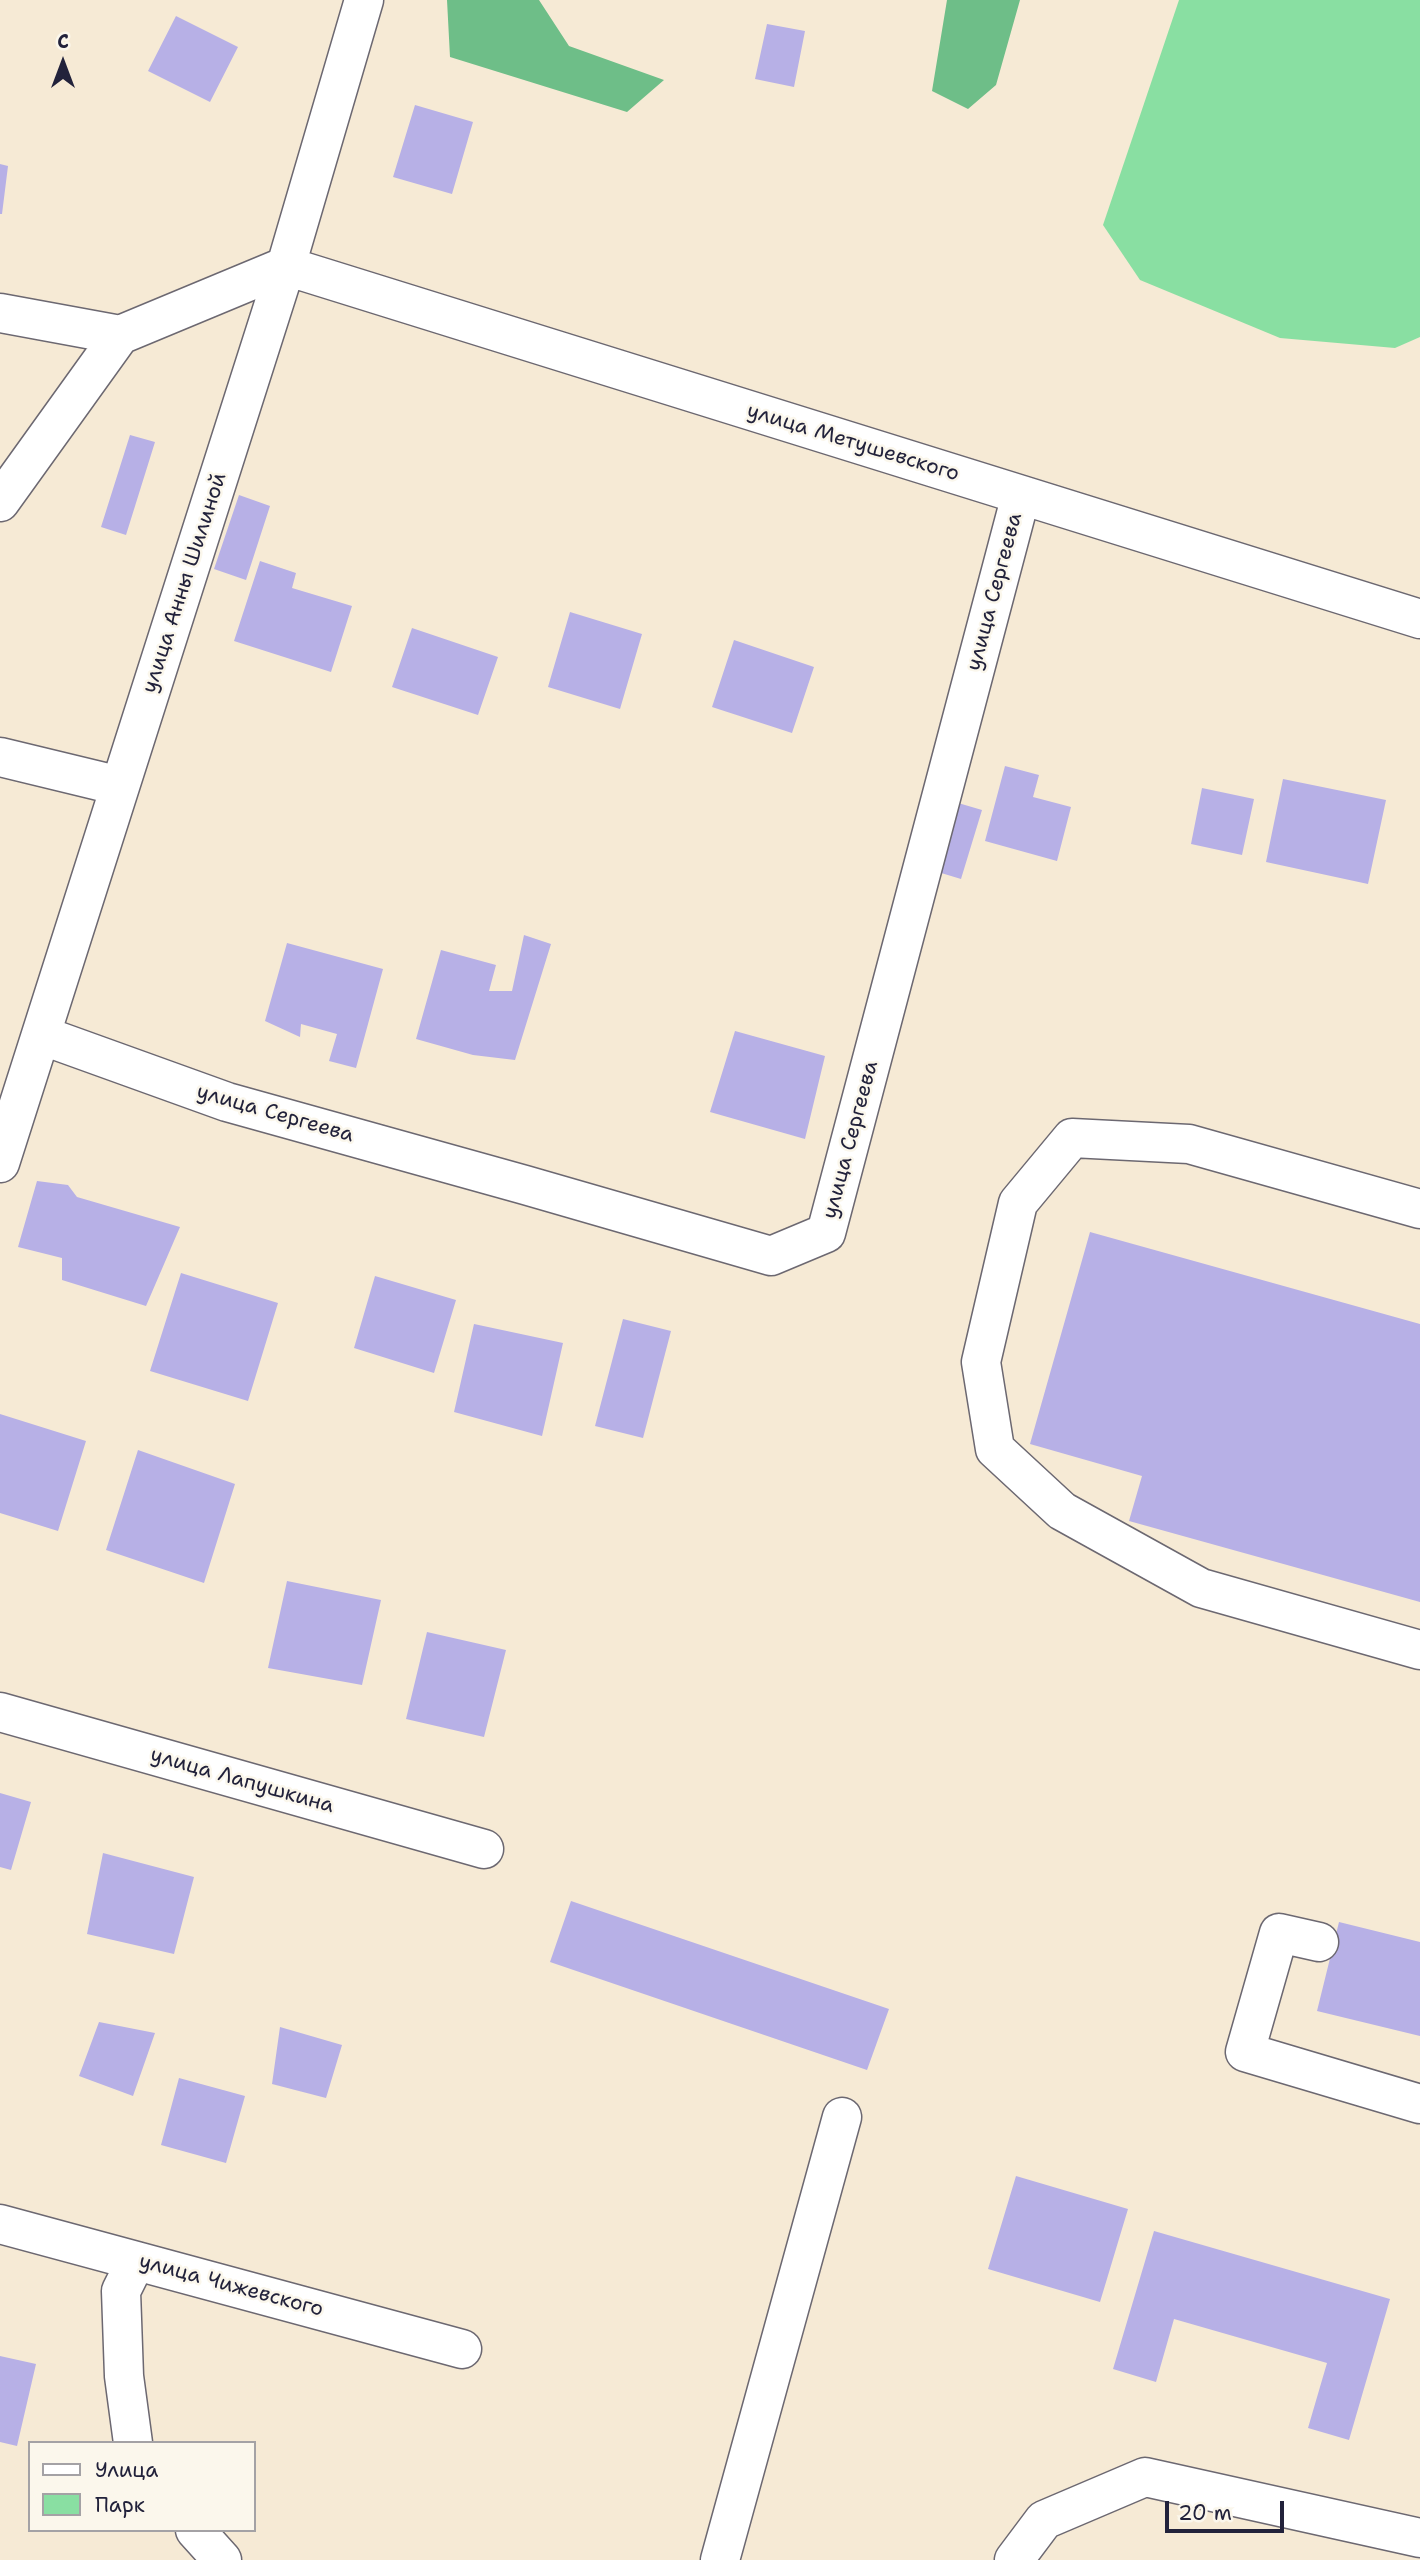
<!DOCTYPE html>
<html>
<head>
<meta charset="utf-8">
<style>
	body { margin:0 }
	#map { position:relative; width:1420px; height:2560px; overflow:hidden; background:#f6ead5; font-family:"Shantell Sans",sans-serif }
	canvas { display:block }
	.legend { position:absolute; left:28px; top:2441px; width:228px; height:91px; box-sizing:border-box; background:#fbf7ec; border:2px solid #a4a2a5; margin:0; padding:9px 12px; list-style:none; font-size:21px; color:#22223b }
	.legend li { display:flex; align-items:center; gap:14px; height:35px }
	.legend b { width:35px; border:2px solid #a4a2a5 }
	.north { position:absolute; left:28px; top:28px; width:70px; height:70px; -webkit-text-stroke:5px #fbf7ec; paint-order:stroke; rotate:0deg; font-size:19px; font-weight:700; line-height:28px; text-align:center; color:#22223b }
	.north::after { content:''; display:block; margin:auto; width:24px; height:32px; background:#22223b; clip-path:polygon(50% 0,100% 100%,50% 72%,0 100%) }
	.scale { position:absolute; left:1165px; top:2501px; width:119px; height:32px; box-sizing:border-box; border:4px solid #22223b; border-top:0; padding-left:9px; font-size:21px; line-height:24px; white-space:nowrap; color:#22223b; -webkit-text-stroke:5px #fbf7ec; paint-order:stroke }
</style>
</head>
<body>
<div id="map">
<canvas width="1420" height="2560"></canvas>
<ul class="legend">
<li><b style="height:9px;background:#fff"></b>Улица</li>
<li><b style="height:19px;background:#89dfa2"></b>Парк</li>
</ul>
<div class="north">С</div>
<div class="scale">20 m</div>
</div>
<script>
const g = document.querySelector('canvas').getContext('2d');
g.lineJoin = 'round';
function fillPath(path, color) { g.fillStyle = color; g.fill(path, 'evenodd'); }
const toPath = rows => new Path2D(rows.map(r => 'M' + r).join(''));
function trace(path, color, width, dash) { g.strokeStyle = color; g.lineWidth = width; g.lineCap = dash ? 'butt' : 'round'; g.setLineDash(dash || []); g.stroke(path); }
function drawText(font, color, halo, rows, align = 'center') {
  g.font = font + ' "Shantell Sans",sans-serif'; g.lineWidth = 5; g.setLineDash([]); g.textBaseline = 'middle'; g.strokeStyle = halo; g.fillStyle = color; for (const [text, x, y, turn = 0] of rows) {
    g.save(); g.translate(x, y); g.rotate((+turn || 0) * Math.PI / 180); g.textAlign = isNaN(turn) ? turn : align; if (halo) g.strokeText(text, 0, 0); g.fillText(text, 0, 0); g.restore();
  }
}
fillPath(toPath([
	[1179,0,1420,0,1420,337,1395,348,1280,338,1140,280,1103,225]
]), '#89dfa2');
fillPath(toPath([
	[447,0,539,0,569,46,664,80,627,112,450,57],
	[947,0,1020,0,996,85,968,109,932,91]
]), '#6ebe88');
fillPath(toPath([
	[176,16,238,47,210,102,148,71],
	[767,24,805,31,794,87,755,79],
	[415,105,473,122,452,194,393,177],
	[0,164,8,166,2,214,0,214],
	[130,435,155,442,126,535,101,527],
	[239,495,270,506,246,580,214,569],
	[260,561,296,573,292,588,352,606,331,672,234,641],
	[570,612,642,634,620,709,548,687],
	[412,628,498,657,478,715,392,687],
	[734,640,814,667,792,733,712,707],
	[1005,766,1039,775,1033,797,1071,807,1057,861,985,841],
	[1283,779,1386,800,1368,884,1266,862],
	[1202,788,1254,799,1242,855,1191,844],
	[948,800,982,810,961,879,928,869],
	[524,935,551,944,515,1060,473,1055,416,1039,441,950,496,965,489,991,512,991],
	[287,943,383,969,356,1068,329,1061,337,1034,301,1024,300,1037,265,1021],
	[735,1031,825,1056,805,1139,710,1112],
	[37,1181,68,1185,77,1197,180,1227,146,1306,62,1280,62,1258,18,1247],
	[1090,1232,1420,1324,1420,1602,1129,1521,1142,1476,1030,1444],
	[181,1273,278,1303,248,1401,150,1371],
	[375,1276,456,1300,434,1373,354,1348],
	[623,1319,671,1331,643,1438,595,1426],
	[474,1324,563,1343,542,1436,454,1412],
	[0,1414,86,1441,58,1531,0,1513],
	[138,1450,235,1484,204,1583,106,1550],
	[287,1581,381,1600,362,1685,268,1668],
	[427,1632,506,1650,484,1737,406,1719],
	[0,1793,31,1802,11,1870,0,1867],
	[103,1853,194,1877,174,1954,87,1934],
	[571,1901,889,2009,867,2070,550,1962],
	[1339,1922,1420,1942,1420,2036,1317,2011],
	[99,2022,155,2033,133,2096,79,2076],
	[280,2027,342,2045,326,2098,272,2084],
	[179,2078,245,2096,226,2163,161,2145],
	[1016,2176,1128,2209,1100,2302,988,2269],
	[1154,2231,1390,2299,1349,2440,1308,2428,1327,2363,1174,2319,1156,2382,1113,2369],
	[0,2356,36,2364,17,2446,0,2442]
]), '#b7b0e6');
const minor = toPath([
	[286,266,1420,619],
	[0,313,120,335,286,266],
	[0,502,120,335],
	[0,757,120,786],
	[41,1035,227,1102,525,1185,771,1256,826,1233,1021,495],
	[0,1163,286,266,364,0],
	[1420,1209,1189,1144,1072,1138,1018,1203,981,1362,995,1449,1062,1511,1201,1588,1420,1650],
	[0,1712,484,1849],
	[1319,1942,1279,1933,1245,2052,1420,2104],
	[0,2224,462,2349],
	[133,2443,124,2376,121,2291,136,2261],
	[195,2530,222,2560],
	[720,2560,842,2117],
	[1014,2560,1044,2520,1145,2477,1420,2538]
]);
trace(minor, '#6c6871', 41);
trace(minor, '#fff', 38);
drawText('21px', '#22223b', '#fbf7ec', [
	["улица Метушевского",853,443,17],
	["улица Анны Шилиной",185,583,-72],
	["улица Сергеева",995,592,-75],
	["улица Сергеева",275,1114,16],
	["улица Сергеева",851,1140,-75],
	["улица Лапушкина",242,1781,16],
	["улица Чижевского",231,2286,15]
]);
</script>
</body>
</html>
